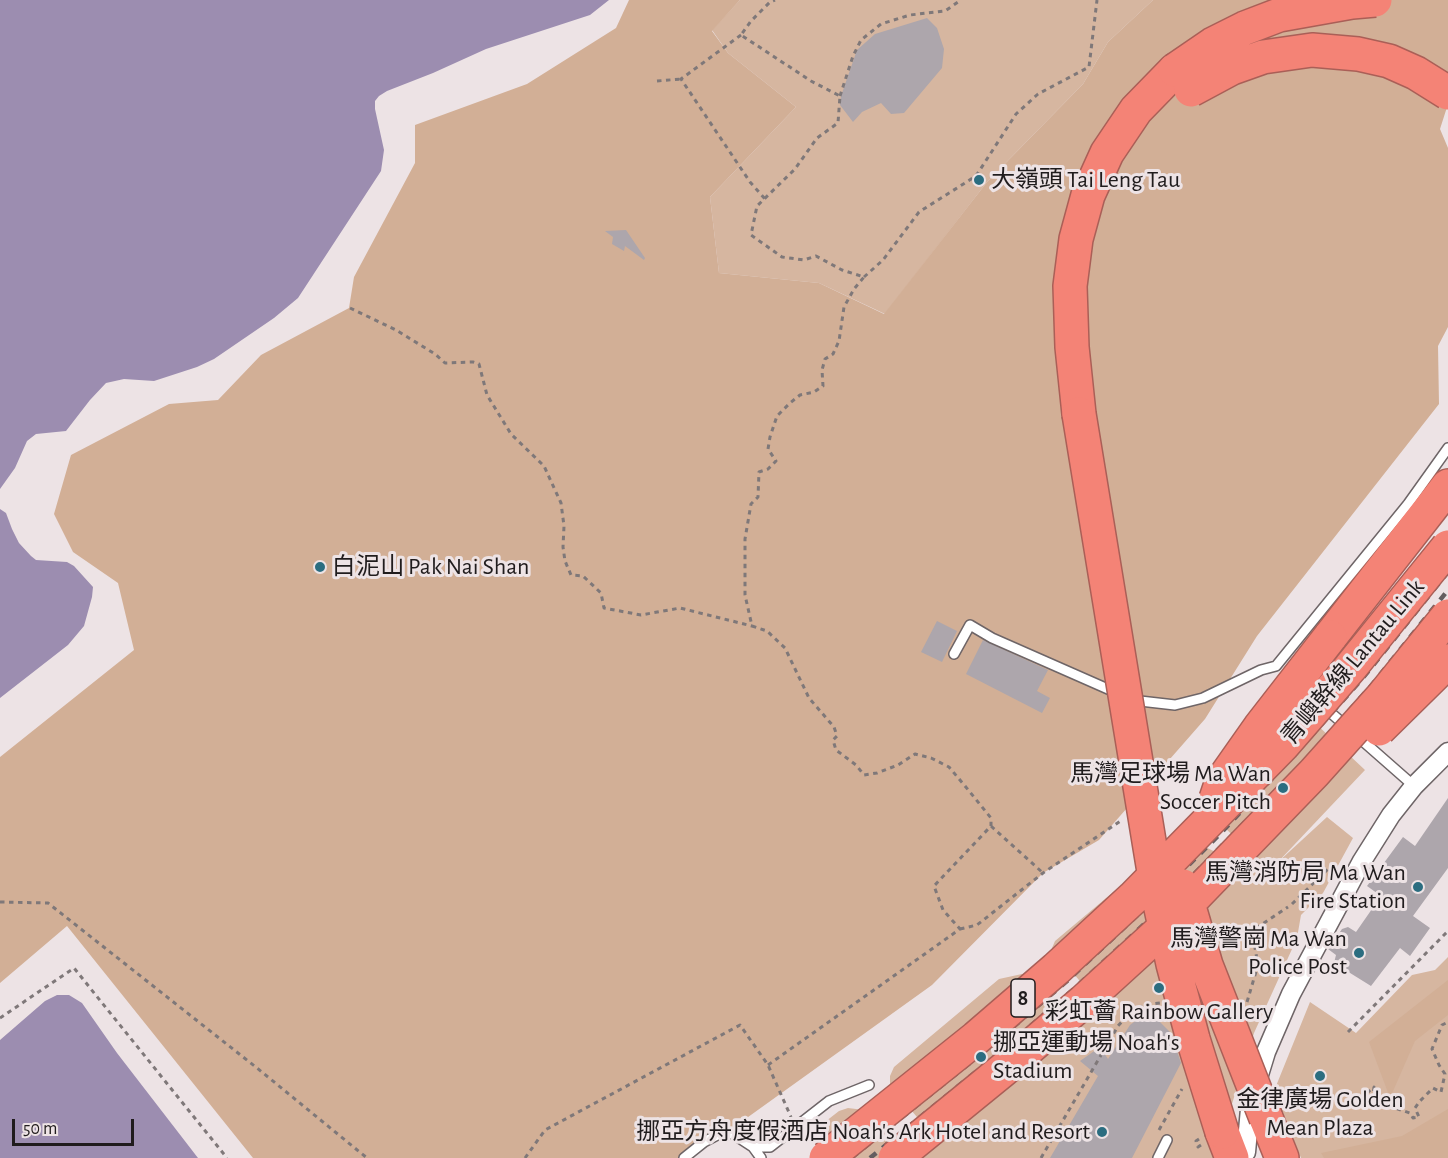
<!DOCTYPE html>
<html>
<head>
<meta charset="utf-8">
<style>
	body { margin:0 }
	#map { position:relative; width:1448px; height:1158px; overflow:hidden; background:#ede3e5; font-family:"Alegreya Sans",sans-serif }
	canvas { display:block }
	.scale { position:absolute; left:12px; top:1119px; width:122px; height:27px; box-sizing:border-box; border:3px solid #201c1d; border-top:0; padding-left:8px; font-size:18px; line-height:21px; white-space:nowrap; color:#201c1d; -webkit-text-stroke:4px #ede3e5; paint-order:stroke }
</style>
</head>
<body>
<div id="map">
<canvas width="1448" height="1158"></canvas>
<div class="scale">50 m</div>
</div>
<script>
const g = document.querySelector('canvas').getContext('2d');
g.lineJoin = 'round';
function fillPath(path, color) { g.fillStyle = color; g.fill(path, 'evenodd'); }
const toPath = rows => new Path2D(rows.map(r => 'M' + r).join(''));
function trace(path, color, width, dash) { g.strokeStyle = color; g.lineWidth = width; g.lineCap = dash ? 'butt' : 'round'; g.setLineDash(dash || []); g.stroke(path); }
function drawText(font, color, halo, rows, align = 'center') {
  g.font = font + ' "Alegreya Sans","Noto Sans TC",sans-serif'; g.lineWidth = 6; g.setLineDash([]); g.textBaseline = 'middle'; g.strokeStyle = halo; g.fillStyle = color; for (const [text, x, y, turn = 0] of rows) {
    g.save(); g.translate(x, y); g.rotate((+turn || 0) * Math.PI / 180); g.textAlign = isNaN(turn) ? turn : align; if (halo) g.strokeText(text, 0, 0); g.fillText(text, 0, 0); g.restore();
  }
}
fillPath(toPath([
	[740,0,1153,0,1108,42,1083,84,987,182,885,314,819,283,719,273,710,197,796,107,728,53,712,30],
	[1296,705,1365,770,1277,863,1327,817,1353,838,1323,893,1301,915,1297,938,1254,1033,1227,1120,1225,1158,919,1158,938,1142,890,1085,890,1076,894,1067,999,979,1022,974,1070,1028,1100,1005,1052,948,1055,941,1181,835,1264,876,1270,871,1201,805],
	[1448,957,1448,1158,1301,1158,1274,1091,1310,1002,1356,1033,1412,975,1435,970],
	[848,1108,864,1110,906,1158,850,1158,821,1125,839,1111]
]), '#d6b6a0');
fillPath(toPath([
	[629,0,740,0,712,31,728,53,796,107,710,197,719,273,819,283,884,314,987,182,1083,84,1108,42,1153,0,1448,0,1448,104,1440,129,1448,148,1448,327,1438,346,1439,404,1257,636,1205,719,1099,840,1043,873,932,985,691,1158,253,1158,67,926,0,983,0,757,134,650,118,583,73,552,54,514,71,455,169,404,218,400,261,355,349,308,354,277,415,163,415,125,527,84,616,28],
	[1448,980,1448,1015,1415,1041,1390,1098,1369,1042],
	[1448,1109,1448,1158,1324,1158,1321,1153,1402,1136]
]), '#d2af96');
fillPath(toPath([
	[0,0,609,0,590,15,486,49,433,73,387,91,379,96,375,101,375,109,384,150,381,171,298,298,274,318,214,359,197,367,154,381,124,379,106,383,90,400,66,431,36,434,27,441,15,468,0,489],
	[0,509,6,513,12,529,19,543,31,556,36,560,67,562,74,566,93,587,92,597,84,626,68,645,0,698],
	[57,995,69,995,82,1003,117,1053,198,1158,0,1158,0,1040,45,1001]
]), '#9c8db0');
fillPath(toPath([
	[927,18,937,28,944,49,942,68,904,113,891,114,881,103,862,112,853,122,840,105,841,96,857,50,875,34],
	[626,230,645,258,644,260,625,246,624,251,612,244,613,237,605,231],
	[937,621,957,631,942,662,921,652],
	[983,640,1048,670,1037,691,1050,698,1042,713,966,674],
	[1448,798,1448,868,1413,916,1430,928,1410,956,1400,948,1371,986,1334,963,1336,955,1328,949,1342,929,1348,927,1356,932,1381,896,1367,886,1403,837,1415,846],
	[1147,1017,1159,1021,1171,1033,1181,1063,1132,1158,1050,1158,1098,1076,1080,1061,1100,1047,1108,1059,1130,1025,1138,1019]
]), '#ada6ac');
const service = toPath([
	[954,654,970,625,992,638,1117,693],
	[1133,699,1140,701,1175,705,1203,698,1261,670,1276,666,1408,504,1448,448],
	[1323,706,1414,786],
	[753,1147,770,1147,829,1101,869,1085],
	[684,1158,704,1142,721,1133,733,1134,753,1147,761,1158],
	[1158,1158,1167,1140]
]);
const minor = toPath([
	[1258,1078,1266,1052,1291,994,1362,861,1391,815,1414,786,1448,752],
	[1246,1152,1250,1109]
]);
const motorway = toPath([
	[1079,414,1072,347,1070,286,1076,239,1088,195,1107,153,1136,110,1175,70],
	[1330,637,1448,486],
	[1266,1118,1282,1158],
	[1222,1132,1232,1158]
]);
trace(service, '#6e6567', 12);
trace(minor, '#6e6567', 21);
trace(motorway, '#aa5f57', 36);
trace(toPath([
	[741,35,681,79,750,182,765,199],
	[657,81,681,79],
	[840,96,853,56,861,40,881,24,910,15,945,11,961,0],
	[864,277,883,260,919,212,976,176,1016,114,1038,94,1089,67,1097,0],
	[350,308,396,330,435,354,445,363,473,362,479,364,487,395,511,434,544,466,561,503,564,526,563,547,565,561,571,575,583,576,601,593,604,608,641,615,680,608,752,626],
	[1168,806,1182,803],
	[991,826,1043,873],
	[0,902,48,903,257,1068,367,1158],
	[1292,904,1328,869,1338,873],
	[960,929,977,925,1043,873,1122,820],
	[1225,944,1236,934,1252,931,1288,907],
	[1247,1002,1258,965,1252,931],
	[0,1018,74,968,227,1158],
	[1348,1032,1448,931],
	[768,1065,960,929,943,910,934,886,991,826,991,818,965,786,949,767,931,758,915,754,898,765,877,773,864,775,856,765,836,750,833,740,837,736,834,727,809,698,785,648,767,631,752,626,745,595,745,539,751,504,758,497,759,472,768,469,776,461,768,449,770,437,777,416,790,403,800,395,814,392,823,386,822,370,825,359,833,354,839,341,844,307,854,289,864,277,842,270,816,256,804,260,782,257,751,235,757,206,795,169,817,138,838,123,840,96,811,81,741,35,751,21,770,2,775,0],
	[1360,1099,1374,1087,1373,1094,1383,1104,1410,1113,1413,1118,1419,1117,1415,1108,1420,1101,1433,1088,1441,1092,1445,1074,1439,1065,1432,1049,1442,1025,1448,1022],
	[1159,1130,1182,1089],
	[1199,1139,1196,1141,1198,1147,1201,1145],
	[525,1158,545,1130,740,1025,768,1065,791,1117],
	[1041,1158,1118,1026,1127,1016,1144,1005,1160,1003]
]), '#7f7879', 3, [4.5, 4.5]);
trace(service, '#fff', 9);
trace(minor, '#fff', 18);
trace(motorway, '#f48376', 33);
trace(toPath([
	[851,1158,986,1050,1067,981,1144,909,1219,835,1294,755,1362,679,1448,572],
	[870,1158,993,1058,1074,989,1152,917,1303,763,1371,686,1448,590]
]), '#645e60', 4.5, [8, 8]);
const motorwayBridge = toPath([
	[1175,70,1213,44,1245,28,1279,15,1352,2,1375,0],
	[1191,90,1232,68,1263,57,1312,50,1358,54,1389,61,1416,73,1448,93],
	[1079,414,1157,890,1173,964,1193,1039,1222,1132],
	[1379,729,1448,661],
	[1216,799,1222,781,1260,727,1330,637],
	[1183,886,1206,965,1266,1118],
	[826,1158,976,1038,1056,969,1133,898,1283,745,1350,668,1448,547],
	[895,1158,1003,1070,1084,1001,1163,929,1314,773,1383,696,1448,616]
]);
trace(motorwayBridge, '#aa5f57', 36, []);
trace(motorwayBridge, '#f48376', 33);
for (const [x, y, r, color] of [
	[979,180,6,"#2b6d80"],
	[320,567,6,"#2b6d80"],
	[1283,788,6,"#2b6d80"],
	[1418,887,6,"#2b6d80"],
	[1359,953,6,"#2b6d80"],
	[1159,988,6,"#2b6d80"],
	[981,1057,6,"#2b6d80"],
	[1320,1076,6,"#2b6d80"],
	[1102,1132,6,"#2b6d80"]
]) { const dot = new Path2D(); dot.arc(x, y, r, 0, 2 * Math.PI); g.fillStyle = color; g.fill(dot); trace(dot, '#ede3e5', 2); }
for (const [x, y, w] of [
	[1023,998,24]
]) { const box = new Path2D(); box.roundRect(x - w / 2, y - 19, w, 38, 4.5); g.fillStyle = '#ede3e5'; g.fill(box); trace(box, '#201c1d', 1.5); }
drawText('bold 22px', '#201c1d', null, [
	["8",1023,998]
]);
drawText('24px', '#201c1d', '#ede3e5', [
	["大嶺頭 Tai Leng Tau",991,180,"left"],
	["白泥山 Pak Nai Shan",332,567,"left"],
	["馬灣足球場 Ma Wan",1271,774],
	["Soccer Pitch",1271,802],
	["馬灣消防局 Ma Wan",1406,873],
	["Fire Station",1406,901],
	["馬灣警崗 Ma Wan",1347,939],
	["Police Post",1347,967],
	["彩虹薈 Rainbow Gallery",1159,1012,"center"],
	["挪亞運動場 Noah's",993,1043,"left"],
	["Stadium",993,1071,"left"],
	["金律廣場 Golden",1320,1100,"center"],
	["Mean Plaza",1320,1128,"center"],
	["挪亞方舟度假酒店 Noah's Ark Hotel and Resort",1090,1132]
], 'right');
drawText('24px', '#201c1d', '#ede3e5', [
	["青嶼幹線 Lantau Link",1353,662,-50]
]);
</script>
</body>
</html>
